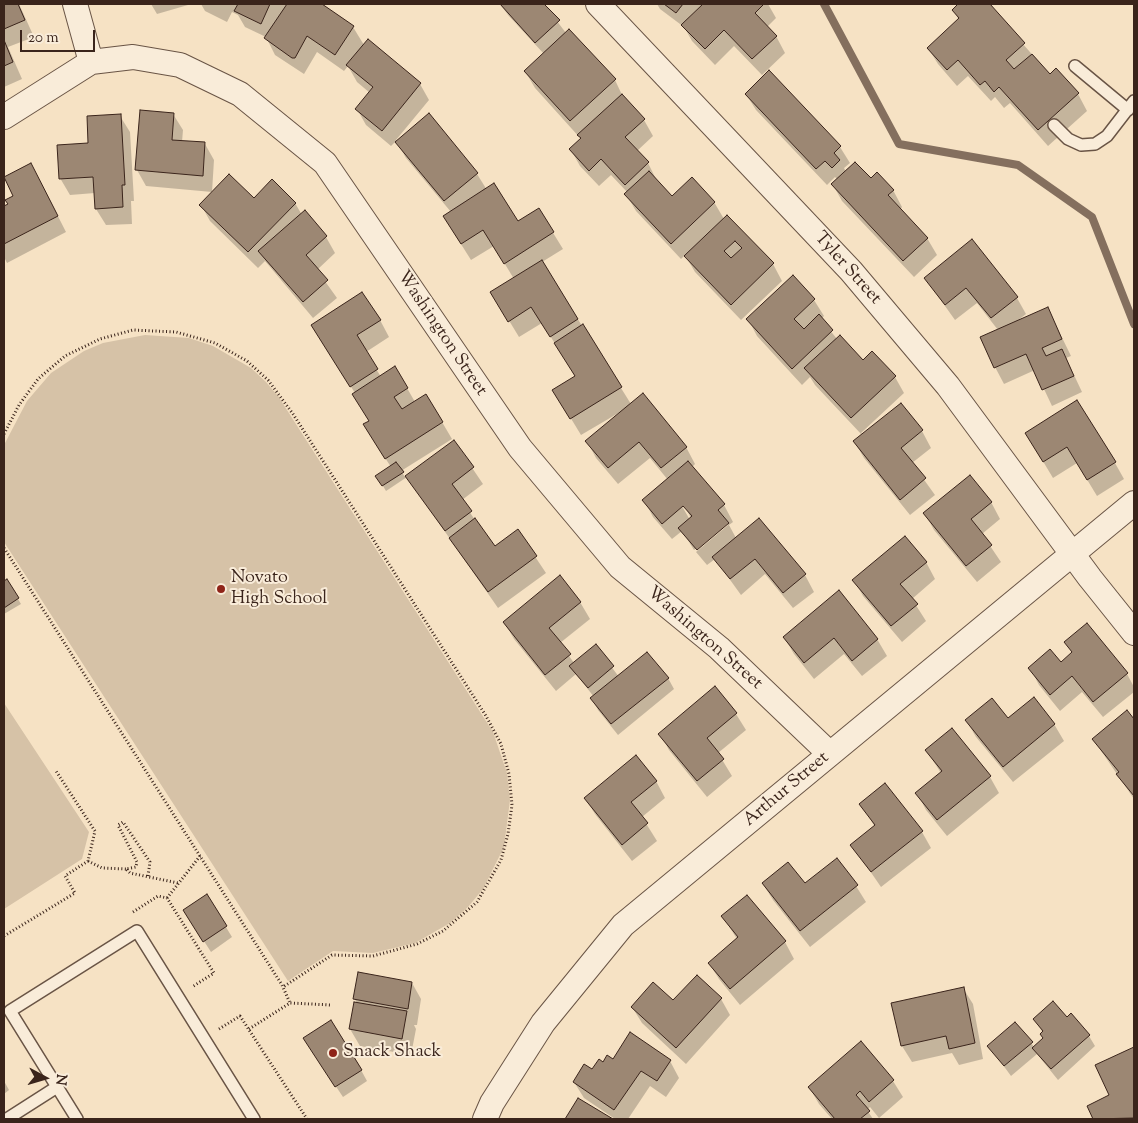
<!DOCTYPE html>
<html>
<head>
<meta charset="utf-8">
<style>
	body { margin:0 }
	#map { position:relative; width:1138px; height:1123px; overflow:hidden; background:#f6e2c4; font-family:"Sorts Mill Goudy",serif }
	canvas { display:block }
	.frame { position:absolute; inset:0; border:5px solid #3a241b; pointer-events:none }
	.north { position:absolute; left:20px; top:1053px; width:50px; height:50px; -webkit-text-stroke:4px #f9ecd9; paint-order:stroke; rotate:96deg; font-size:14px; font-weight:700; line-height:20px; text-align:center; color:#3a241b }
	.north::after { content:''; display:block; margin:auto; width:18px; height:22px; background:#3a241b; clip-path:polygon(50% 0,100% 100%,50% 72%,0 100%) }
	.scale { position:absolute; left:20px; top:30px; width:75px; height:22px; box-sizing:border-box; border:2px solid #3a241b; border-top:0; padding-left:6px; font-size:15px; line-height:18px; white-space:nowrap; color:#3a241b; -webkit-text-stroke:4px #f9ecd9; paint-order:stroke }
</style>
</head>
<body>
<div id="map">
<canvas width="1138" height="1123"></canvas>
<div class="frame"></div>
<div class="north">N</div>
<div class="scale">20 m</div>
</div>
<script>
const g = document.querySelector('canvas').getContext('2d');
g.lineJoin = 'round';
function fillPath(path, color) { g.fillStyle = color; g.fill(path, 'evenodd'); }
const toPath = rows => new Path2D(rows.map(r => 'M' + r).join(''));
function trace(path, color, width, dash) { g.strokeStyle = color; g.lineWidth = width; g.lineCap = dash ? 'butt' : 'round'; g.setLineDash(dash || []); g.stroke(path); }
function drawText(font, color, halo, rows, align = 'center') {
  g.font = font + ' "Sorts Mill Goudy",serif'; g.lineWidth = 4; g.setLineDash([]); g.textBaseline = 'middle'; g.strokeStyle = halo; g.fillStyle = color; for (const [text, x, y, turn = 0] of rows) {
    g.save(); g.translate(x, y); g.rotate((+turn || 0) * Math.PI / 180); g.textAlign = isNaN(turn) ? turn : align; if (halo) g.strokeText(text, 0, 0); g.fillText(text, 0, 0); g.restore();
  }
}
fillPath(toPath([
	[145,335,189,338,213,346,251,368,266,382,278,396,493,732,507,773,510,800,504,847,483,889,468,907,450,923,415,943,373,953,333,951,288,981,4,542,4,445,27,401,51,373,84,351,103,343],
	[4,703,89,832,82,859,4,909]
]), '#d6c2a7');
fillPath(toPath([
	[4,4,19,4,34,37,8,47,22,79,4,87],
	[151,4,187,4,188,5,157,14],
	[201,4,320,4,353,27,364,45,420,84,429,100,396,140,477,174,487,190,518,223,539,210,563,249,542,262,631,404,686,447,695,464,692,467,724,505,733,522,729,525,736,538,805,575,814,592,793,608,765,574,741,595,715,559,707,565,696,552,728,525,728,522,694,550,682,531,672,539,653,517,644,500,668,480,650,458,618,484,596,458,587,441,627,408,581,435,564,407,576,377,542,323,519,337,502,309,514,279,494,246,471,260,454,233,451,212,406,158,396,141,391,146,366,125,357,109,370,93,357,82,348,66,344,71,317,52,304,74,275,55,266,37,245,27,238,15,232,12,227,22,205,11],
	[681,500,691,518,690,520,679,501],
	[500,4,544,4,566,33,615,80,623,97,644,120,653,136,637,151,648,163,657,181,672,198,714,202,724,219,727,216,773,264,782,281,741,320,695,272,685,255,681,259,636,211,626,194,628,193,611,175,599,186,580,166,571,150,581,139,535,88,525,71,544,54,508,15],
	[657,4,768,4,776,18,767,27,776,36,785,53,762,75,734,46,715,65,692,41,684,27,660,9],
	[960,4,988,4,1050,75,1056,70,1078,94,1087,111,1048,146,1010,103,1004,108,995,97,991,101,968,76,957,86,938,64,928,48,959,20,953,10],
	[746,94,840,147,850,163,844,168,846,172,893,190,902,207,900,210,927,238,937,255,914,277,842,201,833,185,838,180,835,177,827,185,756,110],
	[173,114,183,130,182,142,205,144,214,160,212,192,146,186,137,170],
	[120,116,130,132,134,201,131,201,132,224,106,225,96,209,95,193,70,195,60,178,90,144],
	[40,181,66,232,7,263,4,257,4,207],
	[254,200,295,203,302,215,326,237,335,253,317,270,337,298,313,318,265,261,258,268,210,221,201,205],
	[793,277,814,300,824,316,821,319,837,339,863,361,895,377,904,393,861,433,863,435,900,404,922,431,931,448,912,463,935,495,910,515,864,458,854,441,862,435,815,385,810,377,802,385,757,336,748,319],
	[925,278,1017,298,1026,314,1017,321,1048,309,1071,356,1066,358,1082,392,1052,406,1035,370,1004,384,995,367,998,330,977,303,955,320],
	[380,320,389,337,366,352,381,377,407,388,415,402,442,422,452,439,401,471,405,477,454,441,483,484,462,500,480,528,494,547,518,531,546,573,498,608,407,477,386,491,380,481,391,467,374,441,370,422,355,393,322,342],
	[1026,433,1115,463,1124,479,1097,496,1077,463,1053,478],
	[991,502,1000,519,982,534,1001,562,977,582,934,530,925,514],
	[926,562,935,579,912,599,926,621,902,642,863,596,854,580],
	[7,581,21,604,4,614,4,583],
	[839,592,877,639,887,656,862,676,844,654,814,679,794,654,784,637],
	[580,602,590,619,560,643,574,663,596,646,619,677,668,678,674,689,618,735,598,710,592,699,594,697,576,674,556,691,514,639,504,622],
	[1066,642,1127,674,1134,687,1134,692,1103,717,1082,692,1060,711,1039,685,1030,668,1061,663,1072,653],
	[715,688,736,714,746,730,718,753,732,776,707,797,669,750,660,734],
	[1127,711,1134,721,1134,799,1093,739],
	[966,720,1008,720,1054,724,1064,741,1013,782,976,737],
	[926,750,990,777,999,793,947,836,926,810,917,793,941,773],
	[656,781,665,798,642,817,657,841,632,861,595,814,585,798],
	[861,804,922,832,931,848,881,887,852,845,875,827],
	[763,884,856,886,866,902,810,947,773,900],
	[207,896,232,937,211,952,191,921],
	[746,896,785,942,794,959,740,1005,719,979,709,963,737,939,723,917],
	[412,983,421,999,417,1025,414,1025,416,1029,411,1055,360,1046,350,1029,357,1004,355,999],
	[963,988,973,1004,983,1059,959,1065,952,1053,912,1062,902,1046],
	[721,999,730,1015,686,1064,642,1023,632,1007],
	[1067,1018,1089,1036,1095,1046,1058,1080,1037,1054,1011,1076,989,1046,1031,1043,1034,1047,1044,1039,1043,1033,1034,1019],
	[861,1043,893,1081,903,1097,879,1118,870,1107,867,1110,873,1119,832,1119,819,1104,809,1087],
	[311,1049,361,1070,367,1081,343,1097],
	[1134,1049,1134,1119,1095,1119,1089,1106,1111,1096,1097,1066],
	[613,1060,670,1061,679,1078,666,1097,650,1086,628,1119,615,1119,584,1098,574,1082,603,1063],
	[4,1081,9,1090,4,1094]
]), '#0003');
trace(toPath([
	[824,4,899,144,1018,165,1092,217,1134,324]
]), '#846f5e', 8);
const building = toPath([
	[4,4,18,4,25,20,4,29,4,4],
	[238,4,270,4,261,24,234,11,238,4],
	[287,4,322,4,354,26,335,55,307,36,295,58,292,58,264,38,287,4],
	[500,4,544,4,560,20,535,43,500,4],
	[664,4,683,4,676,13,664,4],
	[703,4,764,4,755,13,777,36,752,59,724,30,705,49,681,25,703,4],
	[958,4,990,4,1025,43,1006,60,1014,69,1032,54,1050,74,1056,68,1079,93,1038,130,999,87,994,92,985,81,980,85,958,60,947,70,927,48,959,18,952,10,958,4],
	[569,29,616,79,570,121,524,71,569,29],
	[368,39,421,83,382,131,355,109,373,87,346,65,368,39],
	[4,40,13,62,4,66,4,40],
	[769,70,841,146,834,153,840,160,832,168,825,161,816,169,745,94,769,70],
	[622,94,645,119,625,137,649,162,625,185,601,159,589,171,569,149,581,138,577,135,622,94],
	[140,110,174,113,172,140,205,142,203,176,135,170,140,110],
	[429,113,478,173,444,201,395,142,429,113],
	[121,114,125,185,122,185,123,207,95,209,93,177,59,179,57,145,88,143,87,116,121,114],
	[855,162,871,178,877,172,894,190,888,195,928,238,903,261,831,184,855,162],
	[31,163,58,216,4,244,4,206,8,204,5,200,13,196,4,177,31,163],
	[649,171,672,196,692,177,715,202,671,244,624,194,649,171],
	[229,174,254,198,272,179,296,203,248,252,199,205,229,174],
	[494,183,518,221,539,208,554,232,504,264,483,230,461,244,443,216,494,183],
	[305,210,327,236,306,255,328,280,303,302,258,251,305,210],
	[727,215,774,263,731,305,684,256,727,215],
	[735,241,742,248,731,258,724,251,735,241],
	[972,239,1018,297,991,318,966,288,945,305,924,278,972,239],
	[542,260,578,319,550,337,531,307,508,322,490,292,542,260],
	[793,275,815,299,794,319,804,329,819,314,833,330,792,369,746,319,793,275],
	[362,292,381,320,357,335,378,369,350,387,311,325,362,292],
	[1048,307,1062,339,1042,348,1046,356,1062,349,1074,376,1042,390,1026,354,994,368,980,337,1048,307],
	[583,324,622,387,570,419,552,390,575,376,554,343,583,324],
	[840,335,863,360,872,351,896,376,851,418,804,368,840,335],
	[395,366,408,388,394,397,402,409,426,394,443,422,385,459,363,424,369,421,352,394,395,366],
	[643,393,687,447,661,468,639,442,608,468,585,441,643,393],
	[1077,400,1116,462,1087,480,1067,447,1043,462,1025,433,1077,400],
	[901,403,923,430,901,448,926,478,900,500,853,441,901,403],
	[454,440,474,467,452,484,472,511,445,531,405,476,454,440],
	[688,461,725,504,718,510,729,523,697,550,678,528,692,516,683,506,662,524,642,500,688,461],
	[396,462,404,472,382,486,375,476,396,462],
	[970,475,992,502,971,519,992,545,966,566,923,513,970,475],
	[475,518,495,546,518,529,537,556,488,592,449,538,475,518],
	[759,518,806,574,783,593,755,559,730,579,712,557,759,518],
	[905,536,927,562,900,584,918,604,891,626,852,580,905,536],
	[560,575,581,602,549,628,571,654,545,675,503,622,560,575],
	[7,579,19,598,4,608,4,581,7,579],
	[839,590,878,639,852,661,834,638,804,663,783,637,839,590],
	[1087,623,1128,673,1093,702,1072,676,1050,695,1028,668,1050,649,1061,662,1072,652,1064,642,1087,623],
	[596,644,614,666,588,688,569,666,596,644],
	[647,652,669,678,611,724,590,698,647,652],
	[715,686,737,713,707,738,724,759,697,781,658,734,715,686],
	[1034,697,1055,724,1003,767,965,720,992,698,1008,718,1034,697],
	[1127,710,1134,719,1134,796,1116,774,1119,772,1092,739,1127,710],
	[952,728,991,776,937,820,915,793,942,771,925,750,952,728],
	[636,755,657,781,631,802,648,823,622,845,584,798,636,755],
	[885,783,923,831,871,872,850,845,875,825,859,804,885,783],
	[837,858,858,885,800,931,762,883,788,862,805,883,837,858],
	[207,894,227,926,203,942,183,910,207,894],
	[747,895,786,941,730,989,708,963,738,937,721,916,747,895],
	[358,972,412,982,408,1009,353,999,358,972],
	[697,975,722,998,676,1048,631,1007,653,982,673,1000,697,975],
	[964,987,975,1043,949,1049,946,1036,901,1046,891,1003,964,987],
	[1053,1001,1067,1017,1071,1013,1090,1035,1051,1069,1032,1048,1043,1038,1040,1034,1043,1031,1033,1019,1053,1001],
	[354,1002,407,1011,402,1039,349,1029,354,1002],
	[331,1020,362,1070,335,1087,303,1038,331,1020],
	[1015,1022,1033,1042,1004,1066,987,1046,1015,1022],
	[630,1032,671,1060,657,1081,641,1071,614,1110,573,1082,584,1064,592,1069,599,1059,603,1062,607,1055,613,1059,630,1032],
	[861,1041,894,1080,869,1102,860,1091,856,1095,870,1111,860,1119,835,1119,808,1087,861,1041],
	[1134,1047,1134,1118,1093,1119,1087,1106,1109,1095,1095,1065,1134,1047],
	[578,1098,613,1119,565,1119,578,1098]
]);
fillPath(building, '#9c8773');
trace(building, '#3a241b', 1);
const lane = toPath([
	[1075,66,1128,110],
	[1054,125,1068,139,1081,145,1095,144,1107,136,1134,101],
	[7,1119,57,1087],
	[77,1119,10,1011,137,931,254,1119]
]);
const street = toPath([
	[75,4,91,62],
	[598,4,851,271,948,386,1090,578,1134,633],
	[4,117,91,62,133,57,180,65,240,94,325,163,520,448,620,567,719,648,830,754],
	[485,1119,492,1103,543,1023,623,925,1134,503]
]);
trace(lane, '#695445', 14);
trace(street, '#695445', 26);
trace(toPath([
	[4,434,19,405,38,379,65,356,100,339,133,330,176,332,215,343,247,361,268,380,293,414,486,716,501,744,509,774,512,805,508,834,501,860,477,902,443,931,417,944,373,956,332,955,283,987],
	[4,548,282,985,290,1003],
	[88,861,102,868,126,869],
	[148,876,150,862,123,822,118,825,137,862,136,867,126,869,130,873,178,883],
	[167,898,200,856],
	[133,912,158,896,167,898,214,973,192,987],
	[4,936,75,893,65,876,88,861,95,831,56,771],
	[219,1029,240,1016,307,1119],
	[249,1029,290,1003,331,1005]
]), '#3a241b', 3, [1, 2.5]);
trace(lane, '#f9ecd9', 11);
trace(street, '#f9ecd9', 24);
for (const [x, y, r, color] of [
	[221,589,5,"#8f2418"],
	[333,1053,5,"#8f2418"]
]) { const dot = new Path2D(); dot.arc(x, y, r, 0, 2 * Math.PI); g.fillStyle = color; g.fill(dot); trace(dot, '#f9ecd9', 2); }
drawText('18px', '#3a241b', '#f9ecd9', [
	["Tyler Street",847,269,48],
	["Washington Street",441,334,56],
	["Washington Street",704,639,41],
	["Arthur Street",787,790,-40]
]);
drawText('18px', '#3a241b', '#f9ecd9', [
	["Novato",231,579],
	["High School",231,600],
	["Snack Shack",343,1053]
], 'left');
</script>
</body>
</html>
